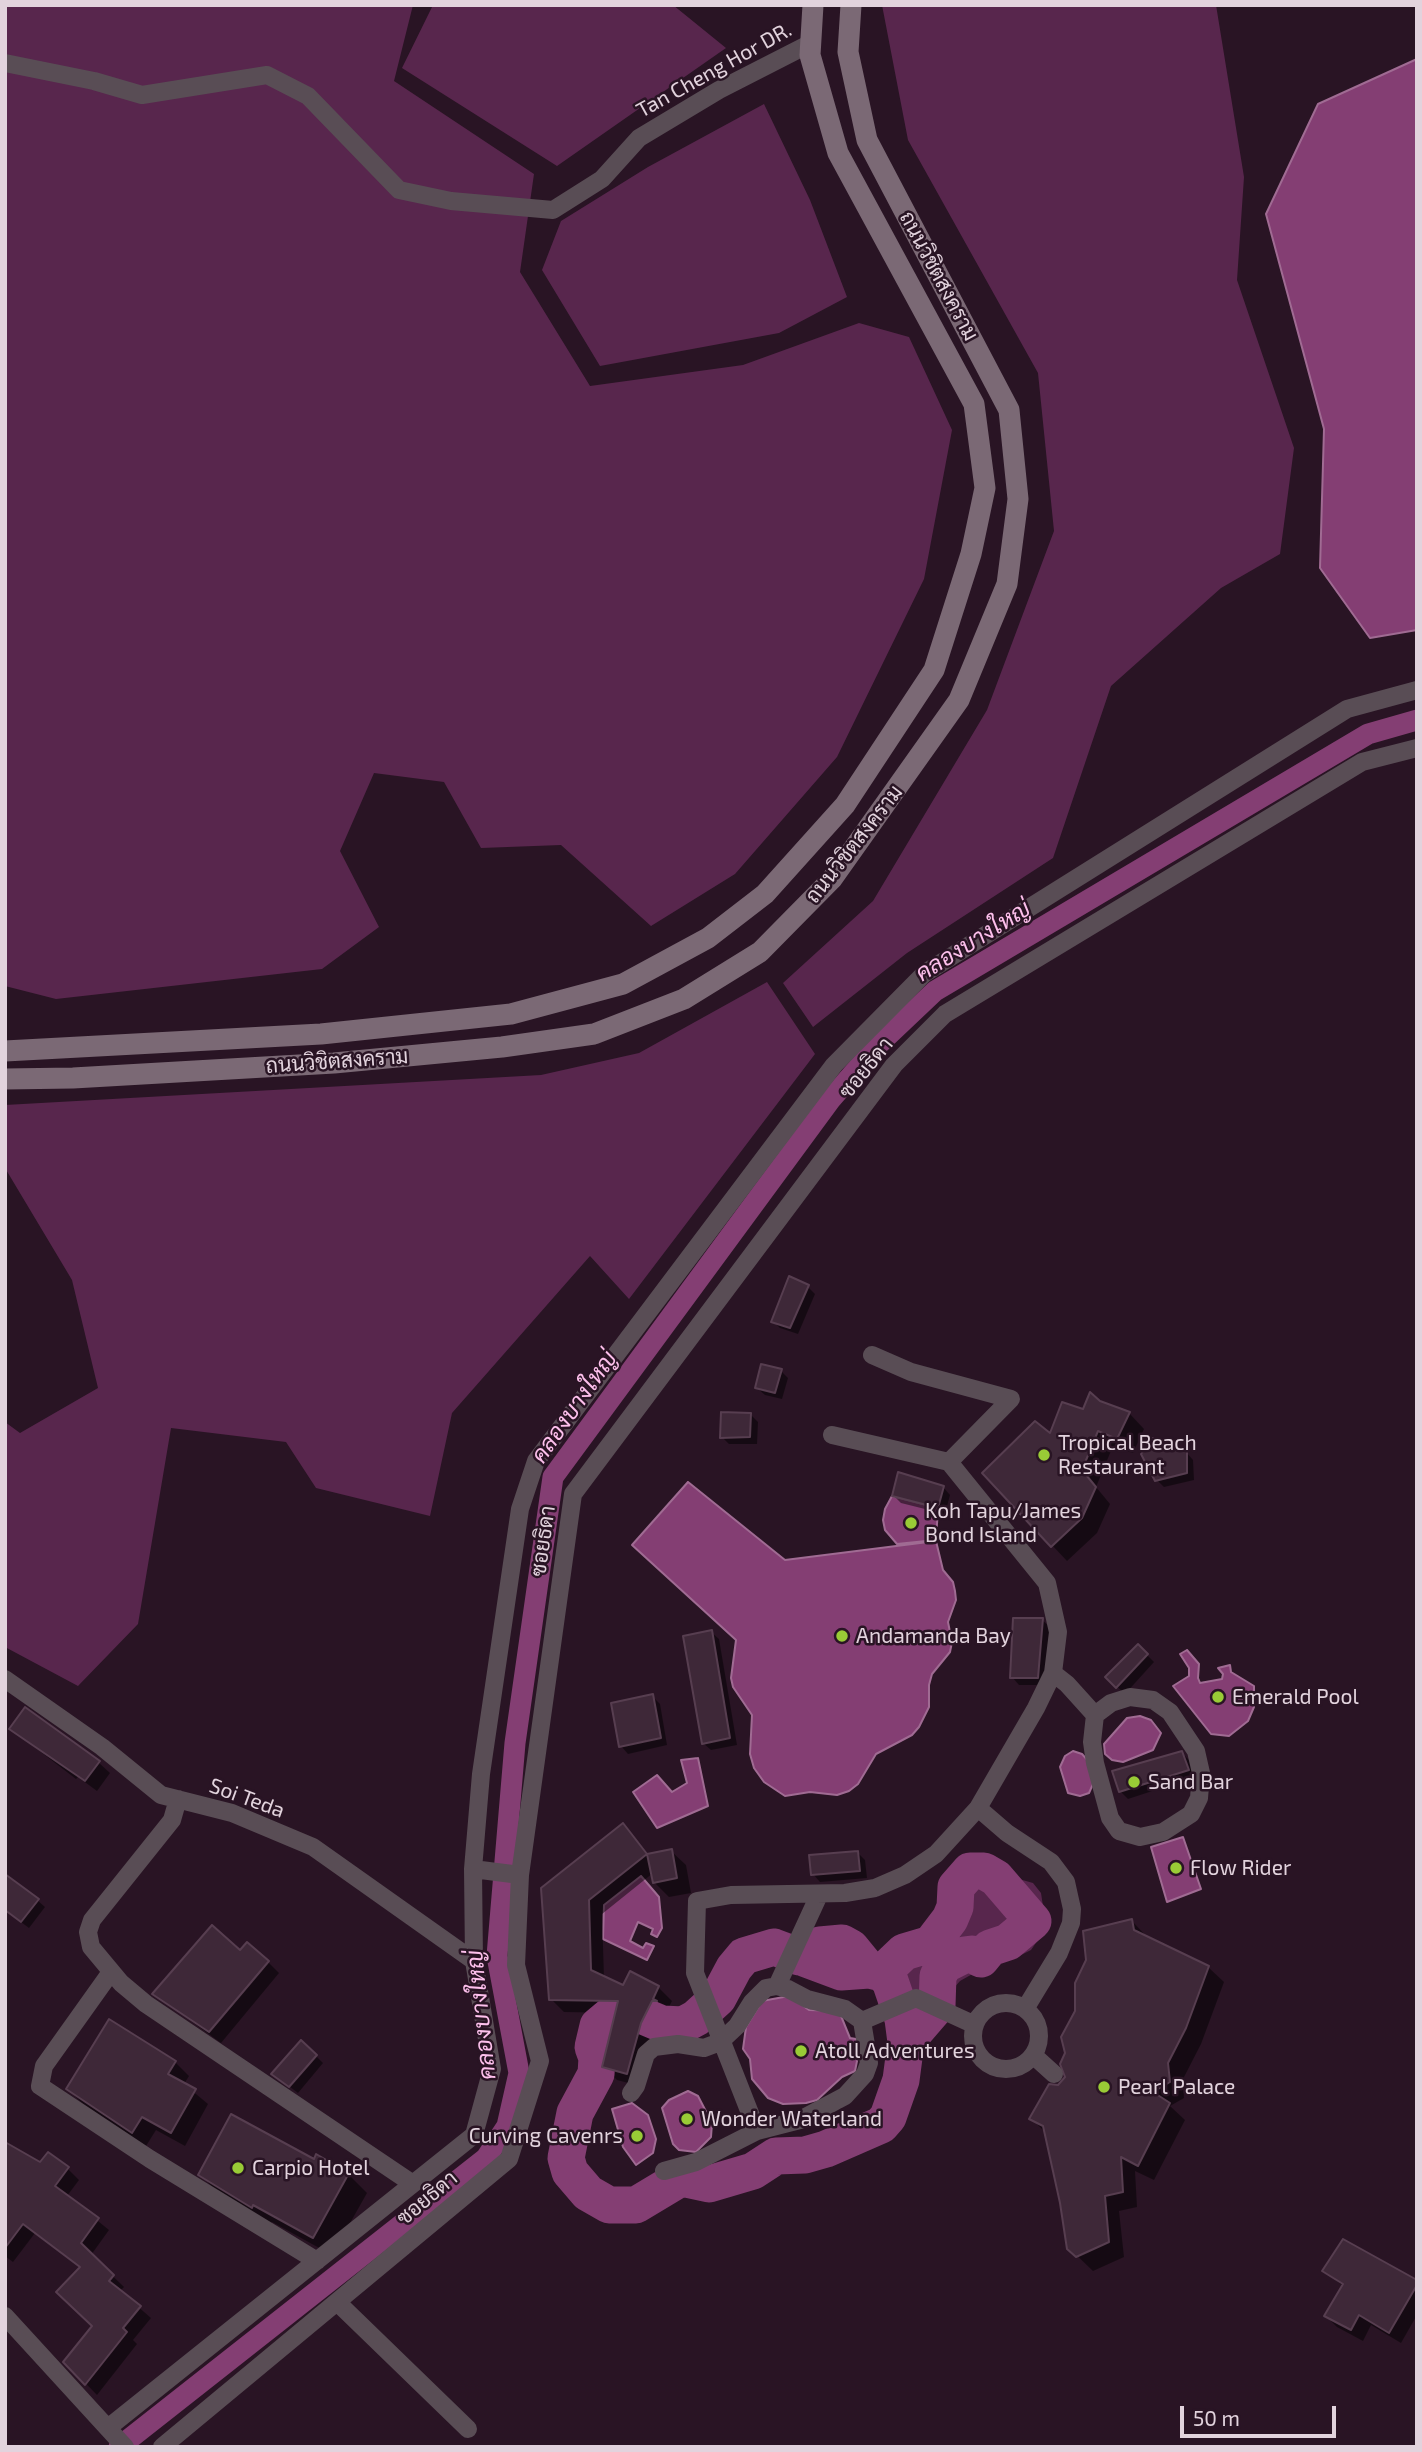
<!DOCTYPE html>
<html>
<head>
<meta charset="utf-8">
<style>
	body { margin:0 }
	#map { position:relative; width:1422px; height:2452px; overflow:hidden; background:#291424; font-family:"Exo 2",sans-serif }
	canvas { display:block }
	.frame { position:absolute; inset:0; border:7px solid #e2d3dd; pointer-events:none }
	.scale { position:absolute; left:1180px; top:2406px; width:156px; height:32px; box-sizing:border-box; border:4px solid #e2d3dd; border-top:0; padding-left:9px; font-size:21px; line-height:24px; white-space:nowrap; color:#e2d3dd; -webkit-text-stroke:5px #291424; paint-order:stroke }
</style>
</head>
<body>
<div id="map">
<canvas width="1422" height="2452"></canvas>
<div class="frame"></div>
<div class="scale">50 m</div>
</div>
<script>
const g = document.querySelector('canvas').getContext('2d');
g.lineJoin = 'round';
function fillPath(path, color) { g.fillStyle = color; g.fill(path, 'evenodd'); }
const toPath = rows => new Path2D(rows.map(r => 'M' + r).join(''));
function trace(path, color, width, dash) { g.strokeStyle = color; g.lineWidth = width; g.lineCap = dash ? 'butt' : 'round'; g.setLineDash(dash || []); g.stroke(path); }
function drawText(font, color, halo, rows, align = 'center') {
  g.font = font + ' "Exo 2",Sarabun,sans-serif'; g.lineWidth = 5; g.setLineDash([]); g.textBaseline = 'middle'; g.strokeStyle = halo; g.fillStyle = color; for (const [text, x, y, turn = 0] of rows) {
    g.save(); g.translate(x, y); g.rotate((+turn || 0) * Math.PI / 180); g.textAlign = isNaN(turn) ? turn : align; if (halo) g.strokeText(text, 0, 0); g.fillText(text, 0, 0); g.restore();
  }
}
fillPath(toPath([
	[5,5,413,5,394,81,534,174,520,272,590,386,743,365,859,323,909,337,952,430,924,579,837,757,735,874,651,926,561,845,481,848,444,782,374,773,340,851,379,927,322,969,56,999,5,986],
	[433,5,673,5,726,48,557,166,402,68],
	[882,5,1216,5,1244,177,1237,280,1294,448,1280,554,1221,588,1111,686,1053,858,907,953,813,1027,783,983,873,901,987,710,1054,531,1038,373,908,140],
	[764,104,810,200,847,297,779,333,600,366,542,270,561,221,648,167],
	[767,982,815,1054,629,1299,590,1256,452,1413,430,1516,316,1488,286,1442,171,1428,138,1624,78,1686,5,1647,5,1422,20,1433,98,1388,72,1280,5,1168,5,1105,541,1075,639,1053],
	[972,1857,987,1863,996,1878,1019,1879,1033,1883,1041,1893,1043,1906,1033,1921,1040,1937,1031,1950,1019,1956,1000,1963,981,1960,976,1972,960,1981,906,2042,896,1994,882,1973,904,1952,932,1944,940,1931,939,1899,944,1885,962,1859]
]), '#58264d');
const water = toPath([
	[1417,59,1417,630,1370,638,1320,568,1324,429,1266,214,1318,104,1417,59],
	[688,1482,785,1560,936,1541,943,1570,953,1582,955,1591,956,1600,948,1622,952,1642,950,1652,932,1674,929,1685,929,1707,919,1727,912,1735,876,1754,858,1784,849,1791,837,1795,810,1792,785,1796,764,1782,754,1768,750,1754,752,1715,733,1687,731,1678,736,1640,632,1545,688,1482],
	[892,1496,938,1508,936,1540,897,1544,885,1530,883,1520,885,1509,892,1496],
	[1187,1650,1199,1664,1198,1678,1200,1683,1222,1679,1223,1674,1218,1668,1230,1665,1231,1672,1254,1686,1254,1707,1248,1721,1229,1736,1211,1734,1173,1686,1189,1676,1189,1668,1180,1654,1187,1650],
	[1140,1716,1151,1720,1161,1733,1153,1750,1123,1762,1112,1760,1105,1754,1104,1744,1127,1718,1140,1716],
	[1073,1751,1082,1754,1091,1764,1093,1784,1089,1793,1080,1796,1068,1793,1060,1767,1065,1756,1073,1751],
	[698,1758,708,1806,657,1828,633,1792,657,1775,672,1792,687,1783,681,1760,698,1758],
	[1183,1837,1201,1889,1167,1902,1151,1847,1183,1837],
	[641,1876,659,1897,662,1928,657,1937,651,1934,653,1929,638,1922,630,1941,643,1948,646,1943,654,1946,647,1960,603,1939,604,1905,641,1876],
	[789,1996,809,2010,839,2011,850,2038,856,2039,858,2056,855,2071,842,2077,817,2100,806,2103,783,2104,768,2098,752,2079,750,2059,743,2049,746,2027,762,2001,789,1996],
	[688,2091,698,2096,712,2123,711,2137,696,2152,679,2150,673,2144,662,2108,669,2100,688,2091],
	[632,2103,648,2115,656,2139,653,2153,636,2165,623,2147,612,2109,632,2103]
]);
fillPath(water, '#843e73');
trace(water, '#a06b93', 2);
fillPath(toPath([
	[808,1287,815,1294,798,1334,780,1328,773,1321],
	[781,1371,788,1378,782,1399,765,1395,757,1388],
	[1084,1412,1129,1413,1144,1429,1133,1453,1113,1446,1096,1487,1110,1504,1097,1533,1067,1561,984,1473,1050,1435],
	[751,1415,758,1422,757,1444,729,1444,722,1437],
	[1186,1452,1193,1460,1194,1480,1164,1487,1157,1480],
	[943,1487,950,1495,945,1514,901,1503,894,1496],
	[1042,1620,1050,1627,1044,1685,1019,1685,1012,1677],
	[711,1632,719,1639,737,1745,711,1750,703,1743],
	[1138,1646,1154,1662,1125,1694,1107,1677],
	[652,1696,660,1704,667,1745,628,1754,621,1746],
	[11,1729,98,1762,110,1773,97,1791,78,1777,76,1779],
	[1182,1753,1189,1760,1195,1777,1128,1799,1120,1791],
	[623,1825,649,1855,671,1851,686,1865,691,1893,669,1897,654,1882,653,1873,602,1914,604,1978,624,1988,658,1987,672,2001,654,2036,640,2086,617,2080,604,2066,617,2013,564,2012,551,1999,543,1889],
	[858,1853,865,1860,867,1878,820,1882,813,1874],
	[37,1900,45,1907,29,1928,5,1910],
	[1132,1921,1147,1937,1208,1967,1224,1982,1201,2044,1183,2079,1184,2098,1170,2106,1185,2120,1154,2180,1135,2171,1137,2207,1119,2211,1124,2257,1093,2271,1069,2248,1046,2133,1031,2118,1067,2077],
	[240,1952,268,1962,279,1973,221,2043,154,1994],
	[316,2056,323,2063,298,2093,273,2074],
	[175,2062,189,2076,184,2084,208,2104,185,2146,156,2130,146,2146,82,2103,68,2089],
	[5,2144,41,2164,68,2169,79,2180,67,2196,109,2230,91,2255,124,2287,120,2291,151,2318,133,2340,137,2344,97,2395,65,2362,94,2327,81,2268,35,2233,13,2262,5,2256],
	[348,2174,367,2193,332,2255,272,2222,271,2225,219,2194,201,2175],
	[1324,2270,1417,2282,1417,2315,1401,2343,1371,2325,1363,2341,1337,2327,1326,2316,1343,2286]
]), '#0007');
trace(toPath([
	[119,2447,486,2158,507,2126,519,2073,497,1956,515,1743,553,1477,831,1099,878,1045,935,991,1368,734,1417,720]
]), '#843e73', 21);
trace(toPath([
	[774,1947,841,1972,869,1970,882,1973,890,1981,903,2019,906,2042,901,2080,888,2117,881,2125,826,2149,805,2155,776,2156,753,2171,709,2184,681,2178,636,2205,609,2205,588,2193,570,2172,566,2158,575,2113,596,2074,597,2058,593,2047,598,2026,617,2010,629,2010,662,2024,683,2025,696,2018,718,1998,734,1968,744,1956,774,1947],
	[799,1957,820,1945,842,1943,851,1948,869,1970],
	[882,1973,904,1952,931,1944,950,1919,955,1907,956,1887,970,1871,984,1871,996,1878,1033,1921,1008,1942,990,1948,981,1959,972,1954,964,1955,944,1965,938,1976,937,2006,906,2042]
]), '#843e73', 37);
const building = toPath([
	[789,1276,809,1285,790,1328,771,1322,789,1276],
	[761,1364,782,1369,775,1393,755,1388,761,1364],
	[1090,1392,1100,1401,1130,1412,1117,1439,1098,1431,1082,1470,1096,1487,1082,1518,1051,1547,982,1473,1035,1421,1050,1433,1062,1402,1083,1409,1090,1392],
	[721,1412,751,1413,750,1437,720,1438,721,1412],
	[1153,1438,1187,1451,1187,1473,1155,1481,1141,1454,1153,1438],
	[898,1472,944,1486,938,1508,892,1496,898,1472],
	[1013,1618,1043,1618,1038,1678,1010,1678,1013,1618],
	[712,1630,730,1738,702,1744,683,1636,712,1630],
	[1138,1644,1148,1654,1116,1688,1105,1677,1138,1644],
	[653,1694,661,1738,619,1747,611,1703,653,1694],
	[25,1707,100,1761,85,1781,9,1729,25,1707],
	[1182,1751,1189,1770,1119,1792,1112,1771,1182,1751],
	[623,1823,647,1854,589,1900,591,1970,623,1985,630,1971,659,1986,653,1999,657,2001,652,2001,641,2023,627,2074,602,2067,618,2001,549,2000,541,1888,623,1823],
	[672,1849,677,1878,653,1883,647,1854,672,1849],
	[858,1851,860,1871,811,1875,809,1855,858,1851],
	[5,1874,39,1899,21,1922,5,1910,5,1874],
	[1132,1919,1134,1930,1209,1966,1186,2028,1168,2063,1170,2082,1153,2092,1170,2103,1138,2166,1121,2157,1123,2192,1105,2196,1109,2242,1076,2257,1067,2249,1060,2203,1043,2126,1029,2119,1049,2084,1058,2085,1065,2077,1060,2064,1065,2053,1061,2037,1075,2011,1075,1983,1086,1960,1083,1931,1132,1919],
	[212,1925,240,1950,247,1942,269,1961,209,2032,152,1994,212,1925],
	[109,2019,176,2061,168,2074,196,2089,171,2133,142,2117,132,2133,66,2089,109,2019],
	[301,2040,317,2055,289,2087,271,2074,301,2040],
	[231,2114,314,2159,316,2154,349,2173,313,2238,253,2205,252,2208,198,2175,231,2114],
	[5,2142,40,2162,48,2152,69,2167,55,2186,99,2218,81,2243,114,2275,109,2281,141,2306,123,2328,127,2332,85,2385,63,2362,92,2326,56,2292,80,2267,23,2224,5,2248,5,2142],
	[1343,2239,1417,2280,1417,2285,1389,2333,1359,2315,1351,2330,1324,2316,1343,2284,1322,2271,1343,2239]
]);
fillPath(building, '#3e2838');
trace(building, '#573e50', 2);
trace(toPath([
	[5,63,94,81,142,95,267,75,308,96,399,190,451,201,553,210,602,179,639,138,719,90,811,43],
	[832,1435,949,1462],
	[1053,1673,1067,1684,1095,1715,1092,1742,1095,1763,1110,1818,1119,1831,1140,1837,1163,1832,1191,1814,1199,1798,1201,1773,1196,1751,1170,1712,1153,1700,1130,1697,1111,1703,1095,1715],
	[5,1679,102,1747,161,1795,232,1813,313,1847,474,1961],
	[178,1799,172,1820,92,1920,88,1932,91,1947,121,1983,146,2004,413,2184],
	[978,1808,1007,1833,1051,1862,1066,1882,1072,1909,1071,1923,1059,1953,1025,2009],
	[473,1869,520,1875],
	[111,1972,44,2066,40,2086,150,2159,317,2261],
	[777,1986,819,1895],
	'973 2036a33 33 0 1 1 66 0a33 33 0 1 1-66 0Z',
	[862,2021,916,1998,975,2025],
	[1033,2055,1054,2074],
	[631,2093,636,2086,646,2054,654,2047,678,2044,704,2048,720,2042,737,2026,752,2002,766,1988,777,1986,788,1989,807,1999,845,2009,862,2021,869,2063,865,2074,845,2096,800,2120,757,2131,696,2162,664,2171],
	[757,2131,695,1973,697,1901,731,1895,845,1893,875,1888,905,1875,936,1854,978,1808,1036,1708,1053,1673,1058,1632,1047,1583,949,1462,1011,1399,911,1372,872,1355],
	[337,2302,468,2429],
	[5,2316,125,2447],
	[109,2427,474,2135,492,2069,474,1961,473,1869,481,1774,520,1509,536,1461,834,1065,925,973,1347,709,1417,690],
	[162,2447,509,2159,540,2061,516,1965,520,1875,573,1494,894,1065,945,1014,1362,762,1417,748]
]), '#594d55', 18);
trace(toPath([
	[5,1051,321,1034,511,1014,623,984,708,938,765,894,845,805,934,670,971,554,985,488,974,404,838,153,810,55,813,5],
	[5,1079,73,1078,334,1063,502,1047,594,1034,684,999,760,952,832,879,959,700,1007,584,1018,499,1009,410,867,140,848,52,851,5]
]), '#7b6975', 21);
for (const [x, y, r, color] of [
	[1044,1455,7,"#99cb36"],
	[911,1523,7,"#99cb36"],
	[842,1636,7,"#99cb36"],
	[1218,1697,7,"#99cb36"],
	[1134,1782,7,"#99cb36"],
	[1176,1868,7,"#99cb36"],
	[801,2051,7,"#99cb36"],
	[1104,2087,7,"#99cb36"],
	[687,2119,7,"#99cb36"],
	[637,2136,7,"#99cb36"],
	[238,2168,7,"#99cb36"]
]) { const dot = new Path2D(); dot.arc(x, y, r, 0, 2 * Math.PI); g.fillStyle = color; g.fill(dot); trace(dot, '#291424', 2.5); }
drawText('21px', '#e2d3dd', '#291424', [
	["Tan Cheng Hor DR.",714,70,-29],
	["ถนนวิชิตสงคราม",939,276,62],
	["ถนนวิชิตสงคราม",854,844,-52],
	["ถนนวิชิตสงคราม",337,1061,-4],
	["ซอยธิดา",866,1068,-51],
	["ซอยธิดา",543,1541,-82],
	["Soi Teda",247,1798,20],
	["ซอยธิดา",427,2198,-40]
]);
drawText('21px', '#e2d3dd', '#291424', [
	["Tropical Beach",1058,1443],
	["Restaurant",1058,1467],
	["Koh Tapu/James",925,1511],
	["Bond Island",925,1535],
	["Andamanda Bay",856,1636],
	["Emerald Pool",1232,1697],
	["Sand Bar",1148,1782],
	["Flow Rider",1190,1868],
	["Atoll Adventures",815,2051],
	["Pearl Palace",1118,2087],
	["Wonder Waterland",701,2119],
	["Curving Cavenrs",623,2136,"right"],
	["Carpio Hotel",252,2168]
], 'left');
drawText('italic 23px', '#fdc0ec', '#291424', [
	["คลองบางใหญ่",973,941,-32],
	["คลองบางใหญ่",574,1407,-55],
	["คลองบางใหญ่",481,2015,-96]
]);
</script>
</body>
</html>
